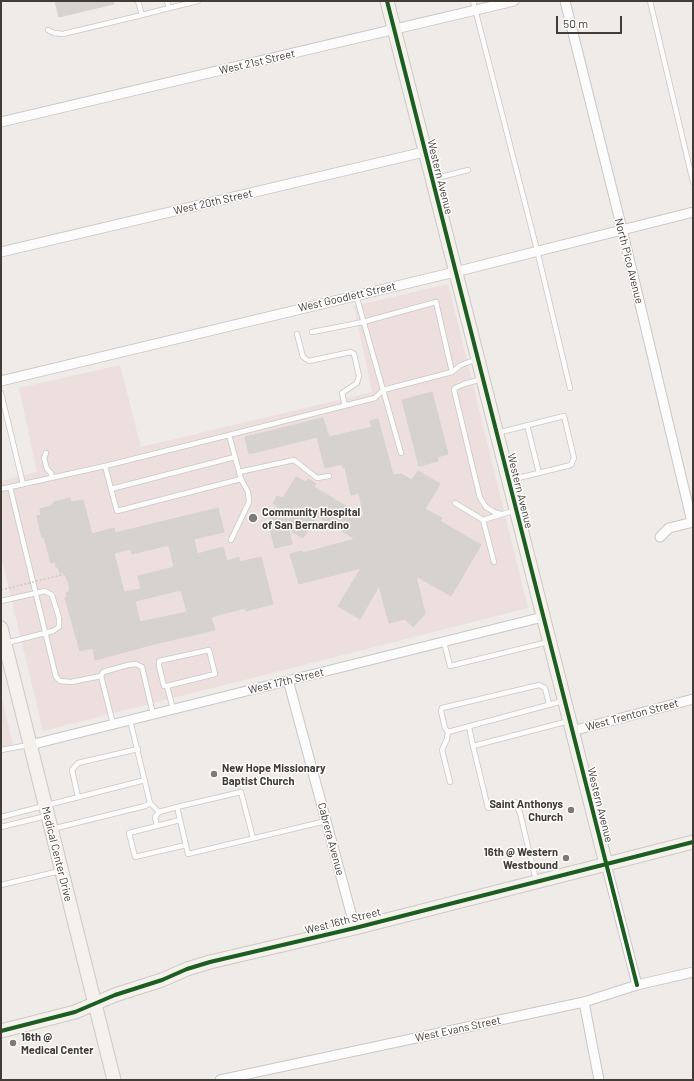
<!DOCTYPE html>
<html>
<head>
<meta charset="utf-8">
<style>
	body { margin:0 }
	#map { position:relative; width:694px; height:1081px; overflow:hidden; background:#eeebe9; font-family:Barlow,sans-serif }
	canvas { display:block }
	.frame { position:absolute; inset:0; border:2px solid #433b36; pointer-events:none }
	.scale { position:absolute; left:556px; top:16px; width:66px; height:18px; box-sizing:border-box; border:2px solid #433b36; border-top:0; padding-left:5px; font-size:12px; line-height:14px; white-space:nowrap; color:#433b36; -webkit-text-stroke:3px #fff; paint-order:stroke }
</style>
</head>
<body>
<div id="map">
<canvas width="694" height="1081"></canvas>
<div class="frame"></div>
<div class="scale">50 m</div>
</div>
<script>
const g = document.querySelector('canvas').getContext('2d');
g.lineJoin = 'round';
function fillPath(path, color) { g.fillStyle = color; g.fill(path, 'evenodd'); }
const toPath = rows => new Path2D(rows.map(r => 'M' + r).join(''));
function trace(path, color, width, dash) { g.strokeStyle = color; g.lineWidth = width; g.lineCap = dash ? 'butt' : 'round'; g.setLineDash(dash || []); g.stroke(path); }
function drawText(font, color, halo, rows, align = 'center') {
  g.font = font + ' Barlow,sans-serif'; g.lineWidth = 3; g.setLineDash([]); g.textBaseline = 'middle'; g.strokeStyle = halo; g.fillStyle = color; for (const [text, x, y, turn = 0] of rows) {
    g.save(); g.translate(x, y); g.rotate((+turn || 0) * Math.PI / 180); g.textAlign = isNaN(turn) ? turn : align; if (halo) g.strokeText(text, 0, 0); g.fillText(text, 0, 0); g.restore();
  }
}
fillPath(toPath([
	[448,284,528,608,43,731,1,556,1,481,37,472,19,388,120,365,141,447,372,392,354,306],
	[1,695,14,749,1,752]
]), '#ecdfde');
const building = toPath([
	[55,1,113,1,114,4,59,17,55,1],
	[432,392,448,454,437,457,438,461,419,466,402,400,432,392],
	[323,418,329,437,372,427,370,421,378,419,393,475,401,474,412,480,418,471,440,484,425,509,442,518,440,521,481,545,451,596,416,576,425,614,413,627,405,619,389,623,379,586,360,619,338,606,361,568,299,584,290,554,302,551,303,553,355,539,317,516,303,538,289,530,292,544,275,548,269,525,267,524,278,506,273,504,277,496,283,498,296,477,306,482,308,479,316,484,314,487,364,517,359,493,351,495,345,467,343,468,342,464,325,468,317,437,249,454,245,437,323,418],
	[70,498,71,502,83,500,92,534,114,528,115,533,218,508,224,532,194,539,197,554,223,547,227,561,239,557,239,562,261,557,273,604,246,611,245,608,211,617,215,630,146,646,147,646,95,660,93,648,80,651,65,598,67,597,66,593,70,591,68,581,64,573,60,573,58,567,56,567,55,562,51,563,44,537,42,538,37,516,41,515,40,509,51,506,54,502,70,498],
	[169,545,174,567,138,576,141,589,124,592,114,553,131,549,132,554,169,545],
	[181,590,187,612,140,622,135,601,181,590]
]);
fillPath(building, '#d6d2d0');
trace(building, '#d6d2cf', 1);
const lane = toPath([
	[138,1,142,15,169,8,167,1],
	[473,1,537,250,570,388],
	[650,1,693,182],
	[169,8,198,1],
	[48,30,54,33,63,34,142,15],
	[433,179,468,170],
	[356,295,401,453],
	[312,332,363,322,436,302,452,372],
	[297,334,303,357,309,361,351,352,354,354,359,376,357,383,342,393,345,406],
	[482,379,464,384,455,388,454,390,480,498,486,507,494,512,501,514],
	[1,393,23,484],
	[527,425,539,473],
	[497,433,564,416,574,458,571,465,510,480],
	[229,435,375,398,383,390,452,372,461,365,477,359],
	[46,453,44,458,47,469,51,473,52,478],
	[239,472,294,460,317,478,329,476],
	[10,487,56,677,60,681,71,682,101,676],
	[1,489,105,466,229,435,235,457,111,489,105,466],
	[111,489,117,511,241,479,235,457],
	[455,503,483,520],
	[231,540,249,502,248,492,241,479],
	[494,562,483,520,516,510],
	[1,601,45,591,52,595,59,618,59,627,53,631,6,643],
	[444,642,450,666,548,642],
	[167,686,215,674,209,650,159,661,159,666,164,686,167,686,173,709],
	[113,724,101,676,103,672,128,665,136,664,142,667,153,714],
	[469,727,473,746],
	[448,732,563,701],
	[1,750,29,745],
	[450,782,442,750,447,739,448,732,445,728,441,711,442,708,539,685,545,688,549,704],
	[78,797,72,770,78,763,138,749],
	[150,803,159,812,177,807],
	[1,817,145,780],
	[180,820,129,833,135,857,186,845],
	[157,826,155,817,159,812],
	[1,827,46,816],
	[52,829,145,806,150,803,130,720],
	[253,838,241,792,177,807,188,854,326,821],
	[536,880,520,813,515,802,488,808,473,746,569,721],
	[1,885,60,871]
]);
const street = toPath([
	[565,1,622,229,692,522],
	[1,122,514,1],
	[1,252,424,152],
	[1,381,455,272,693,212],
	[660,537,669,528,693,522],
	[288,680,355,928],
	[572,731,693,699],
	[30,745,543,617],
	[606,864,637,985],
	[584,1002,599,1080],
	[220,1080,584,1002,637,985,693,972]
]);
const secondary = toPath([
	[387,1,606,864],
	[1,628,114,1080],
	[1,1031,75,1012,115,995,162,980,187,969,210,962,355,928,693,842]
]);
trace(lane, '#cac7c5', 6);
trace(street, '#cac7c5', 11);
trace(secondary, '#cec8c1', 15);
trace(lane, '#fcfcfc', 4.5);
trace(street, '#fcfcfc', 9);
trace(secondary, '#f5f2ee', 13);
trace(toPath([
	[1,590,65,574]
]), '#ccc9c6', 1.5, [2, 2]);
trace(toPath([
	[387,1,637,985],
	[1,1031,75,1012,115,995,162,980,187,969,210,962,355,928,693,842]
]), '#1b5e20', 4);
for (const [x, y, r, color] of [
	[253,518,5,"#7f7975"],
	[214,774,4,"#7f7975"],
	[571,810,4,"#7f7975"],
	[566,858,4,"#7f7975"],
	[13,1043,4,"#7f7975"]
]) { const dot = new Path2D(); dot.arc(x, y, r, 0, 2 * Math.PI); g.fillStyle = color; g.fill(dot); trace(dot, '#fff', 1.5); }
drawText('11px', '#433b36', '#fff', [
	["West 21st Street",257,62,-13],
	["Western Avenue",440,177,76],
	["West 20th Street",213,202,-13],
	["North Pico Avenue",629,261,76],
	["West Goodlett Street",347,297,-13],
	["Western Avenue",520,491,76],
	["West 17th Street",286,681,-14],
	["West Trenton Street",632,715,-15],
	["Western Avenue",600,805,76],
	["Cabrera Avenue",331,839,75],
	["Medical Center Drive",57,854,76],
	["West 16th Street",343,921,-14],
	["West Evans Street",458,1029,-12]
]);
drawText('bold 11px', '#433b36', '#fff', [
	["Community Hospital",262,512],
	["of San Bernardino",262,525],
	["New Hope Missionary",222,768],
	["Baptist Church",222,781],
	["Saint Anthonys",563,804,"right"],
	["Church",563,817,"right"],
	["16th @ Western",558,852,"right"],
	["Westbound",558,865,"right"],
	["16th @",21,1037],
	["Medical Center",21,1050]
], 'left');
</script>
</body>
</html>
